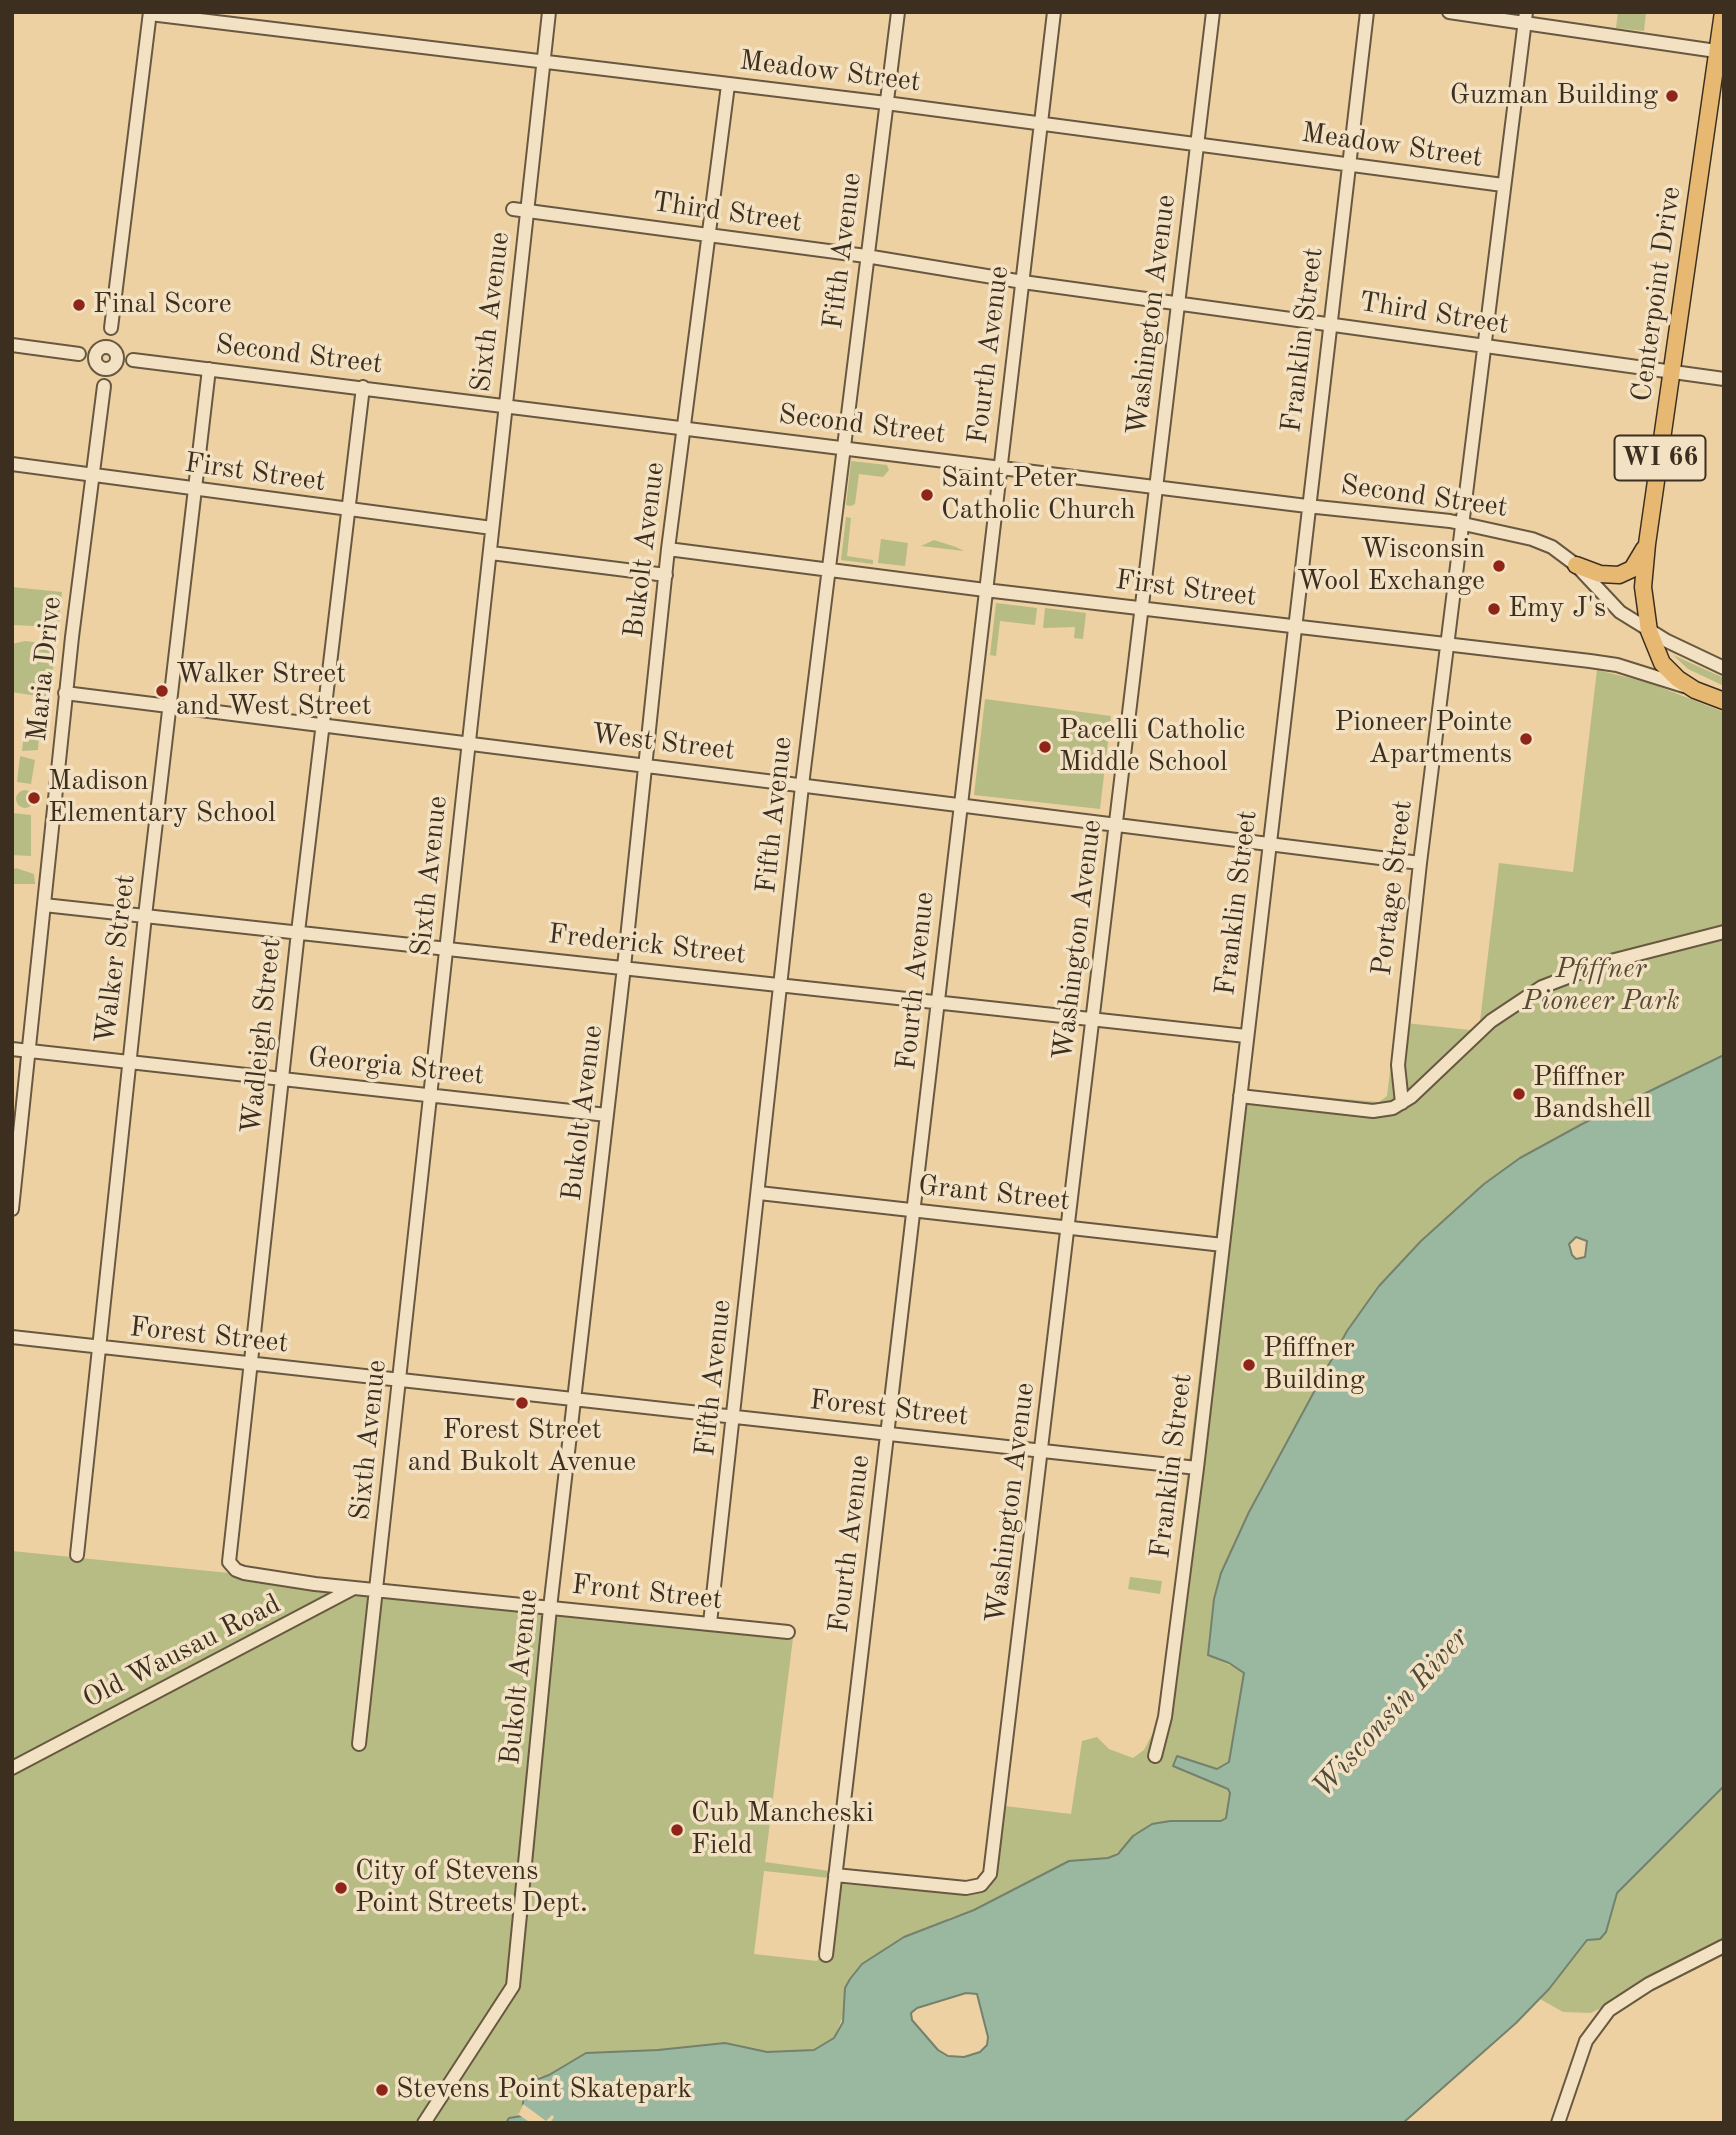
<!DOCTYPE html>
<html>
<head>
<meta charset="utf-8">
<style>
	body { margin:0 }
	#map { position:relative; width:1736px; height:2135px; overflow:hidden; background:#edd1a2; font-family:"Old Standard TT",serif }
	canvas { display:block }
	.frame { position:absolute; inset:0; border:14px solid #3c2f20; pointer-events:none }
</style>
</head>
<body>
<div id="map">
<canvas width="1736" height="2135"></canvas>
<div class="frame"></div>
</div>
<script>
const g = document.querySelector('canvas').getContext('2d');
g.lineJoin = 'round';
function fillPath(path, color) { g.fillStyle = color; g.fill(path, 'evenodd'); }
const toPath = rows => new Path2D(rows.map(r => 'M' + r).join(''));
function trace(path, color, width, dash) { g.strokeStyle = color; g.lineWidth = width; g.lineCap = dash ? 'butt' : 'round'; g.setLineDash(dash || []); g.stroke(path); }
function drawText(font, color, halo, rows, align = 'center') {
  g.font = font + ' "Old Standard TT",serif'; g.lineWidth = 7; g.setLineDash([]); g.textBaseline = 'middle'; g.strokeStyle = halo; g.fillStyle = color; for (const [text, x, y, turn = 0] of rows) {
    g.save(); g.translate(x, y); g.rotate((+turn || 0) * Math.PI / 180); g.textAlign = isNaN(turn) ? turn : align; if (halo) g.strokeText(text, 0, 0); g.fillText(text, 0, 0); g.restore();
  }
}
fillPath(toPath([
	[1618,12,1646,12,1644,31,1616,28],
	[851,461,887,465,889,470,883,477,859,474,855,504,851,506,846,505],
	[846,517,851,518,847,556,873,560,873,564,841,560],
	[881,539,908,543,905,566,878,563],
	[934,540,956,547,964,551,921,546],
	[12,587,62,592,58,627,12,625],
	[996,603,1037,608,1035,625,1000,621,996,656,990,655],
	[1045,608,1086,613,1083,639,1074,638,1075,627,1043,628],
	[25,641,56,645,49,698,12,692,12,644],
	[1673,655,1724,678,1724,686,1688,669],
	[1597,670,1647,682,1724,712,1724,1055,1584,1123,1520,1158,1484,1184,1421,1241,1379,1286,1347,1331,1249,1512,1221,1573,1214,1599,1208,1655,1244,1672,1229,1762,1217,1770,1177,1756,1228,1789,1230,1793,1226,1818,1221,1822,1170,1821,1108,1858,1069,1861,974,1910,949,1918,846,2009,834,2038,814,2050,767,2052,725,2043,658,2050,586,2053,549,2075,535,2077,524,2090,522,2116,509,2118,506,2123,12,2123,12,1551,229,1573,250,1580,780,1638,787,1638,790,1630,794,1630,765,1862,830,1871,829,1878,764,1871,754,1954,817,1961,820,1956,827,1956,840,1887,843,1884,963,1895,983,1890,996,1875,1005,1806,1071,1814,1082,1741,1097,1737,1109,1749,1133,1758,1144,1750,1157,1725,1160,1705,1233,1089,1379,1102,1387,1096,1396,1022,1470,1030,1480,1021,1499,863,1573,872],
	[985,699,1111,716,1100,809,974,795],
	[24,734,39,736,38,750,22,751],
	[20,756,35,760,31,784,17,782],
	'16 799a9 9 0 1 1 18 0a9 9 0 1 1-18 0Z',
	[12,813,31,815,31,856,12,855],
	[16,868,34,874,35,884,12,884,12,870],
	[1130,1577,1162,1581,1160,1594,1128,1589],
	[1724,1786,1724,1946,1591,2013,1563,2012,1533,1995,1617,1893]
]), '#b7bc85');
const water = toPath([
	[1724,1055,1724,1786,1617,1893,1606,1932,1600,1939,1587,1940,1549,1989,1516,2023,1403,2123,506,2123,509,2118,522,2116,524,2090,536,2076,538,2079,549,2075,586,2053,658,2050,725,2043,767,2052,814,2050,834,2038,843,2022,845,1988,850,1979,862,1964,904,1937,974,1910,1069,1861,1108,1858,1118,1854,1133,1836,1152,1824,1170,1821,1221,1821,1226,1818,1230,1793,1228,1789,1173,1766,1177,1756,1217,1769,1229,1762,1244,1673,1229,1663,1208,1655,1214,1599,1221,1573,1249,1512,1347,1331,1379,1286,1421,1241,1484,1184,1520,1158,1584,1123,1724,1055],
	[1576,1237,1587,1241,1585,1257,1576,1259,1572,1255,1569,1244,1576,1237],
	[966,1993,977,1994,988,2037,987,2045,980,2052,964,2057,948,2056,938,2050,912,2020,911,2013,917,2008,966,1993]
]);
fillPath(water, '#9ab8a0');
trace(water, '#74816d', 2);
fillPath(toPath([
	[523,2104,546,2121,552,2115,554,2117,550,2123,531,2123,516,2113,519,2114]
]), '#edd1a2');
const minor = toPath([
	[1449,12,1716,51],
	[150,14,886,103,1503,185],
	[513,209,866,256,1023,282,1724,379],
	[111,328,150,12],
	[12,345,79,354],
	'95 358a11 11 0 1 1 22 0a11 11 0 1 1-22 0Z',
	[133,360,1307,506,1450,521,1532,539,1552,547,1576,565,1620,612,1667,641,1724,668],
	[363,387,298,932,229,1562,236,1570,244,1573,315,1584,788,1632],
	[12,464,492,528],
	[668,549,985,590,1590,661,1617,665,1684,686],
	[491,553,666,575],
	[65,693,1420,863],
	[44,905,1246,1036],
	[12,1049,607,1115],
	[1240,1096,1373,1111,1393,1108,1411,1097,1491,1021,1542,987,1607,962,1724,932],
	[1402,1103,1398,1065,1420,863,1526,12],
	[759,1193,1223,1245],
	[12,1209,72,637,104,386],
	[12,1337,1197,1468],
	[77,1555,145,916,209,369],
	[710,1623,803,777,898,12],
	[359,1744,549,12],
	[1155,1756,1165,1717,1197,1468,1367,12],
	[12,1768,354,1588],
	[835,1875,966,1888,981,1885,990,1874,1213,12],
	[826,1955,1054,12],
	[424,2123,513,1986,550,1608,624,967,668,549,728,85],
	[1558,2123,1586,2041,1609,2010,1649,1984,1724,1946]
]);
const major = toPath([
	[1723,12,1647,544,1643,587,1649,631,1662,663,1678,679,1695,690,1724,701],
	[1576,565,1600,574,1619,575,1632,569,1644,549]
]);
trace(minor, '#685840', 16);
trace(major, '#3c2f20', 19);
trace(minor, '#f3e1c3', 12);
trace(major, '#e6b871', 16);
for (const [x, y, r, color] of [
	[1672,96,7,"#8f2418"],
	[79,305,7,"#8f2418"],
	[927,495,7,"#8f2418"],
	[1499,566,7,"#8f2418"],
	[1494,609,7,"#8f2418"],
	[162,691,7,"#8f2418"],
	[1526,739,7,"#8f2418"],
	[1045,747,7,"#8f2418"],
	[34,798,7,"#8f2418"],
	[1519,1094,7,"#8f2418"],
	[1249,1365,7,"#8f2418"],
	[522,1403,7,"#8f2418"],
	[677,1830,7,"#8f2418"],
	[341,1888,7,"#8f2418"],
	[382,2090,7,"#8f2418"]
]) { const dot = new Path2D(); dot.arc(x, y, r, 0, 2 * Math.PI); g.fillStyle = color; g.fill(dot); trace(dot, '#f3e1c3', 2.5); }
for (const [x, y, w] of [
	[1660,458,91]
]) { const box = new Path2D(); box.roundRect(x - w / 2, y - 22.5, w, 45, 5); g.fillStyle = '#f3e1c3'; g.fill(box); trace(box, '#3c2f20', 2); }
drawText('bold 26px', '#3c2f20', null, [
	["WI 66",1660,458]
]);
drawText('28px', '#3c2f20', '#f3e1c3', [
	["Meadow Street",830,72,7],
	["Meadow Street",1392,146,8],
	["Third Street",727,213,8],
	["Fifth Avenue",843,251,-83],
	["Centerpoint Drive",1657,294,-82],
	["Sixth Avenue",491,312,-83],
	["Third Street",1434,314,9],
	["Washington Avenue",1152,315,-83],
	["Franklin Street",1303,340,-83],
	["Second Street",299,355,7],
	["Fourth Avenue",989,355,-83],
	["Second Street",862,425,7],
	["First Street",255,473,8],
	["Second Street",1424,497,8],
	["Bukolt Avenue",645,550,-83],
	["First Street",1186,589,7],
	["Maria Drive",45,669,-84],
	["West Street",663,743,7],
	["Fifth Avenue",775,815,-84],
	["Sixth Avenue",430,876,-84],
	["Portage Street",1393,888,-83],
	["Franklin Street",1237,903,-83],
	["Washington Avenue",1078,940,-83],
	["Frederick Street",647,945,6],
	["Walker Street",116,959,-83],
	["Fourth Avenue",916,981,-84],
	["Wadleigh Street",262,1036,-84],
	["Georgia Street",396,1067,6],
	["Bukolt Avenue",583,1113,-83],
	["Grant Street",994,1194,6],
	["Forest Street",209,1336,6],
	["Fifth Avenue",714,1378,-84],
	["Forest Street",889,1409,6],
	["Sixth Avenue",369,1440,-84],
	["Franklin Street",1172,1466,-83],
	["Washington Avenue",1011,1503,-83],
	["Fourth Avenue",850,1544,-83],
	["Front Street",647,1593,6],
	["Old Wausau Road",182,1652,-27],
	["Bukolt Avenue",520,1677,-84]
]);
drawText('28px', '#3c2f20', '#f3e1c3', [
	["Guzman Building",1658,96,"right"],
	["Final Score",93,305],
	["Saint Peter",941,479],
	["Catholic Church",941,511],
	["Wisconsin",1485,550,"right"],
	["Wool Exchange",1485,582,"right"],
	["Emy J's",1508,609],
	["Walker Street",176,675],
	["and West Street",176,707],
	["Pioneer Pointe",1512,723,"right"],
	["Apartments",1512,755,"right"],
	["Pacelli Catholic",1059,731],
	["Middle School",1059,763],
	["Madison",48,782],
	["Elementary School",48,814],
	["Pfiffner",1533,1078],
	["Bandshell",1533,1110],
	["Pfiffner",1263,1349],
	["Building",1263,1381],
	["Forest Street",522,1431,"center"],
	["and Bukolt Avenue",522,1463,"center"],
	["Cub Mancheski",691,1814],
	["Field",691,1846],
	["City of Stevens",355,1872],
	["Point Streets Dept.",355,1904],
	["Stevens Point Skatepark",396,2090]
], 'left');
drawText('italic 28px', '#554b34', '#f3e1c3', [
	["Pfiffner",1601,970],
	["Pioneer Park",1601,1002]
]);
drawText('italic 30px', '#4f4a3a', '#f3e1c3', [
	["Wisconsin River",1391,1713,-48]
]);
</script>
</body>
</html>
